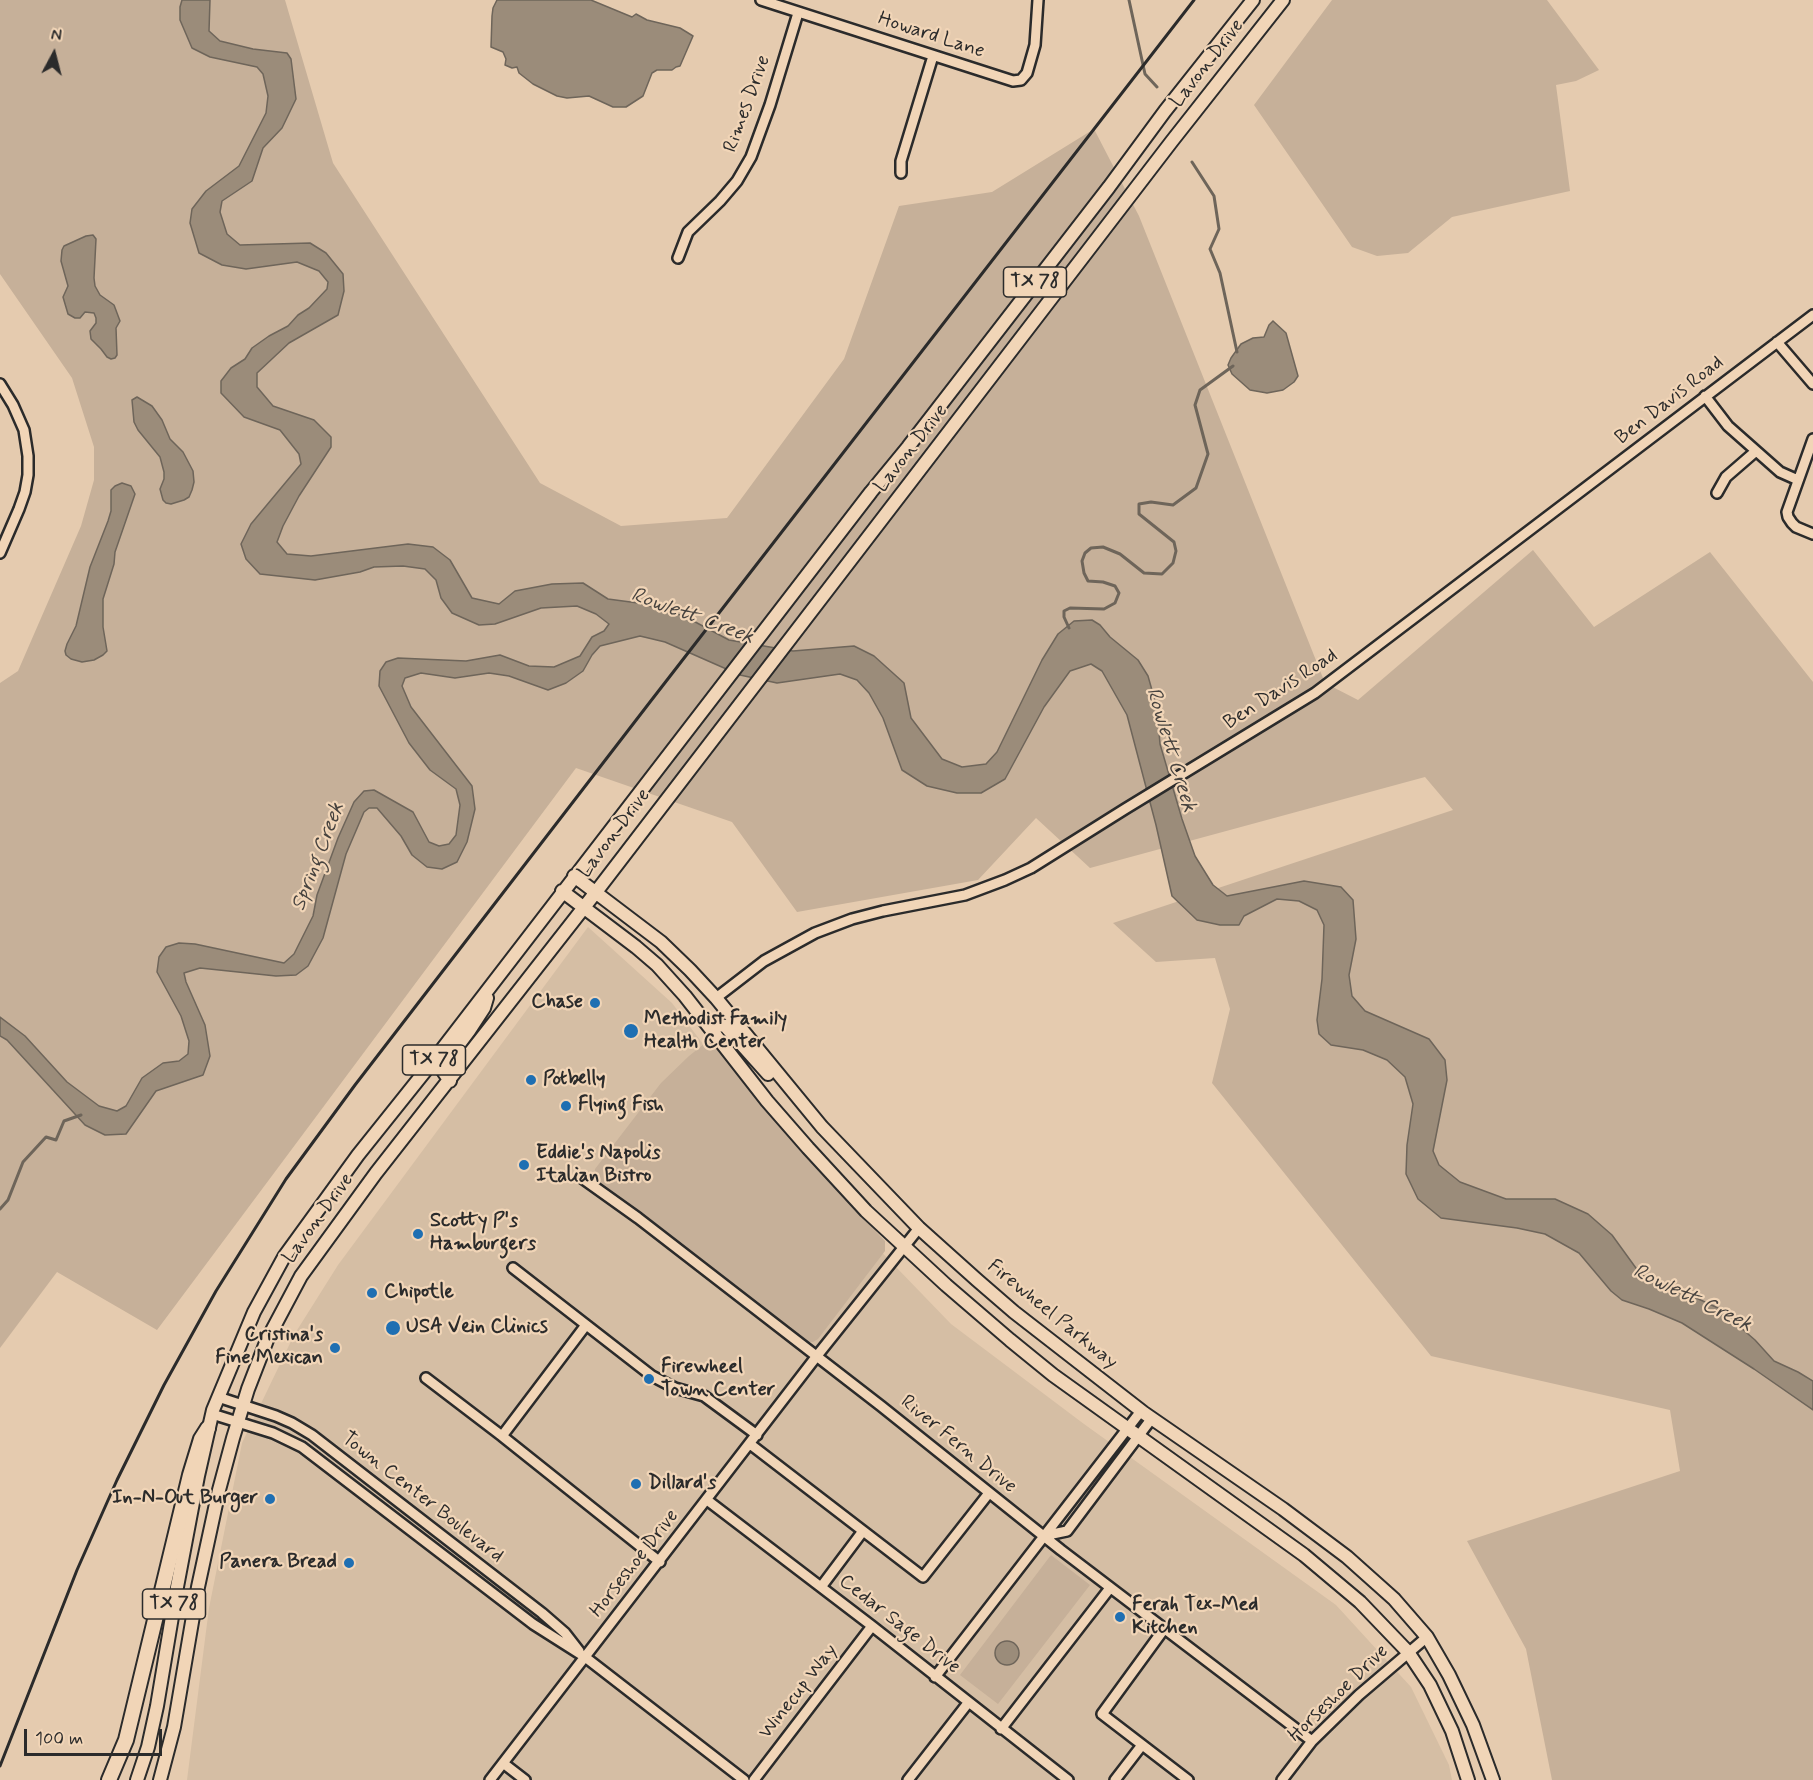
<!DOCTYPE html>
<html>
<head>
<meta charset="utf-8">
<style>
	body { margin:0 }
	#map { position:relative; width:1813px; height:1780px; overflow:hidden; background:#e5cbaf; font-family:Mynerve,sans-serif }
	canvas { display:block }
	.north { position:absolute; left:24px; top:24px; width:60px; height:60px; -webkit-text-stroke:4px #f1d5b7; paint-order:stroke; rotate:7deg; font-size:16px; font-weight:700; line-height:24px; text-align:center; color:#2b2b2b }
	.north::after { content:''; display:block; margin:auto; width:21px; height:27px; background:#2b2b2b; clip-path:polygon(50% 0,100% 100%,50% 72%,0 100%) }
	.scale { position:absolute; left:24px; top:1729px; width:138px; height:27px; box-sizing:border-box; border:3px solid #2b2b2b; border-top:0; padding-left:8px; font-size:18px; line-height:21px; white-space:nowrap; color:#2b2b2b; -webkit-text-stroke:4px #f1d5b7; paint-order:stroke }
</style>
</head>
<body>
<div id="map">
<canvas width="1813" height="1780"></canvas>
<div class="north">N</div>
<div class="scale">100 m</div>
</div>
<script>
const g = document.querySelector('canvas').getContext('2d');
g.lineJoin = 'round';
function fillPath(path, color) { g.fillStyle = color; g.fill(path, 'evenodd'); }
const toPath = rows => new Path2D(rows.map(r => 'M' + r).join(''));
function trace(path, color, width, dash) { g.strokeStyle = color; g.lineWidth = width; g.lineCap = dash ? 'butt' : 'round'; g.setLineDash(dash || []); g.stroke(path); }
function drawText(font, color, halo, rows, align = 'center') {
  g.font = font + ' Mynerve,sans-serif'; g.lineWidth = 4.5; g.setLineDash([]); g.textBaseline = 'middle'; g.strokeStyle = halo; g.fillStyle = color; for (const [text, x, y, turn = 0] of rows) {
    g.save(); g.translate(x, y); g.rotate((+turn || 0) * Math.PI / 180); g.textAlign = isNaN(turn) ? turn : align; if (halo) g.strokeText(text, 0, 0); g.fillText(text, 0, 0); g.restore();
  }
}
fillPath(toPath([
	[588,927,672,1003,784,1151,951,1324,1084,1424,1336,1605,1411,1687,1449,1765,1452,1780,187,1780,209,1608,242,1443,294,1335,338,1265]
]), '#d5bea4');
fillPath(toPath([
	[0,0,285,0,333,163,540,483,621,526,727,518,844,359,899,206,992,192,1094,129,1139,216,1325,683,1358,700,1533,550,1594,627,1710,552,1813,682,1813,1780,1552,1780,1526,1649,1467,1541,1680,1471,1670,1410,1431,1356,1212,1083,1230,1009,1215,958,1156,962,1113,923,1453,810,1425,777,1090,868,1036,818,978,880,797,912,732,822,576,768,157,1330,57,1272,0,1348,0,683,18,671,81,526,94,480,94,447,72,378,0,274],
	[1332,0,1547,0,1599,70,1576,81,1556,85,1570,191,1452,217,1408,253,1377,256,1352,247,1254,105],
	[710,1043,715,1044,815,1161,839,1193,885,1241,885,1251,818,1339,813,1342,806,1342,800,1340,594,1179,595,1169,661,1083,689,1056,704,1044],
	[1051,1555,1090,1585,998,1704,960,1675]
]), '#c6b099');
const water = toPath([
	[182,0,210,0,209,31,220,41,253,49,287,53,291,59,296,99,282,128,263,148,252,181,222,201,220,212,227,234,240,245,310,243,326,253,343,274,344,291,338,315,289,343,257,373,257,387,273,406,314,420,331,437,331,447,299,496,283,526,277,542,287,554,311,556,408,544,433,547,450,560,472,598,499,604,515,591,552,584,583,583,608,599,638,603,684,616,729,640,793,651,854,646,874,656,904,683,911,718,942,759,962,767,986,764,997,752,1042,660,1058,634,1074,621,1092,620,1100,625,1110,637,1138,660,1148,676,1157,708,1160,744,1182,819,1195,856,1213,885,1227,896,1304,881,1341,887,1353,900,1356,939,1349,975,1352,996,1365,1011,1429,1039,1445,1060,1447,1080,1433,1151,1439,1165,1460,1182,1506,1199,1555,1199,1588,1214,1612,1235,1641,1275,1666,1284,1718,1308,1755,1340,1774,1361,1798,1372,1813,1381,1813,1410,1754,1369,1682,1323,1649,1309,1622,1300,1611,1291,1579,1253,1545,1234,1517,1228,1441,1218,1418,1199,1406,1174,1407,1145,1413,1104,1405,1077,1387,1060,1363,1050,1331,1045,1319,1034,1317,1020,1322,979,1324,925,1317,910,1299,901,1277,899,1244,916,1239,925,1220,925,1197,920,1172,896,1156,825,1127,715,1102,671,1091,664,1070,671,1044,707,1005,779,981,793,957,793,927,786,902,770,883,718,869,693,857,680,840,674,777,683,740,675,665,642,640,636,600,646,592,655,583,671,566,683,548,690,509,676,489,673,455,678,421,673,405,678,402,686,411,707,472,786,475,809,467,842,457,862,442,869,427,867,412,855,401,836,377,808,369,808,364,812,346,854,323,938,308,966,296,975,276,976,200,968,184,973,186,982,205,1025,210,1056,203,1075,156,1091,126,1134,105,1135,85,1125,7,1040,0,1036,0,1017,25,1036,67,1082,99,1106,117,1111,126,1106,142,1078,163,1063,179,1061,188,1054,189,1041,181,1016,157,972,159,957,166,947,179,943,195,944,284,963,294,954,313,916,317,895,338,838,354,802,364,791,374,790,413,812,429,842,439,846,449,844,456,835,460,805,456,789,430,770,409,743,379,686,380,671,386,662,398,658,466,661,500,655,529,666,554,667,580,656,592,637,604,631,609,624,596,614,577,606,541,608,495,624,479,625,452,613,441,598,436,580,425,569,403,566,374,567,360,572,315,580,260,574,246,559,241,544,251,524,301,464,299,454,280,430,244,417,221,393,221,381,231,368,245,359,252,348,269,336,288,326,298,315,309,308,327,289,328,282,319,271,297,262,246,269,222,265,199,253,190,223,192,209,206,191,239,166,266,113,268,96,263,74,257,67,210,57,192,48,180,20,180,7,182,0],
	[497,0,591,0,632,17,636,14,647,20,680,28,693,36,680,66,676,67,672,70,657,70,652,73,643,96,626,107,613,107,589,96,567,98,557,96,533,84,519,73,517,67,512,68,505,65,506,59,503,52,491,47,492,16,493,8,497,0],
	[93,235,96,239,94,278,95,286,100,295,114,305,120,321,116,328,117,355,115,358,111,359,107,357,101,349,91,339,90,331,96,323,96,318,94,313,85,312,80,318,75,318,68,314,63,297,68,286,61,261,62,250,64,246,86,236,93,235],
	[1273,321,1286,333,1298,376,1294,382,1283,390,1267,393,1250,390,1232,374,1228,365,1231,358,1241,344,1253,338,1264,337,1269,325,1273,321],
	[137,397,152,406,162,420,170,439,183,452,193,471,194,482,192,490,189,497,184,500,171,504,166,503,163,500,160,489,164,479,164,472,160,457,138,430,134,422,132,400,137,397],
	[122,483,131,486,135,494,115,552,114,564,103,599,103,627,107,651,103,655,94,660,82,662,71,659,66,655,65,651,67,644,76,626,90,567,108,521,111,511,111,490,115,486,122,483],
	'995 1653a12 12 0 1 1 24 0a12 12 0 1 1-24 0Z'
]);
fillPath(water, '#9b8c7a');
trace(water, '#6e655a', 1.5);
trace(toPath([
	[1129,0,1145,74,1157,87],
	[1192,162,1214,196,1219,229,1210,249,1220,273,1237,352],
	[1069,628,1064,617,1064,611,1070,608,1104,609,1115,603,1119,593,1115,586,1103,582,1088,581,1084,573,1082,561,1085,553,1091,548,1103,547,1120,554,1144,573,1162,574,1173,563,1176,551,1174,542,1139,514,1139,504,1151,502,1173,505,1196,488,1208,454,1195,405,1200,390,1233,366],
	[0,1209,8,1200,23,1162,46,1137,56,1140,64,1121,81,1115]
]), '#6e655a', 3);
const minor = toPath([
	[761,0,1013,81,1021,80,1027,73,1035,45,1038,0],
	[901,173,901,161,933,56],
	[678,258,688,232,720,201,737,181,751,157,770,105,798,13],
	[1777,342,1813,384],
	[0,384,13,405,24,430,28,456,28,475,25,492,19,509,0,553],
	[1705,396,1728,426,1780,472,1798,480],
	[1813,439,1787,512,1788,517,1792,523,1796,527,1813,534],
	[1717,493,1726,477,1756,451],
	[716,998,764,961,815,933,852,919,883,911,965,895,1005,880,1031,868,1125,809,1315,693,1813,315],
	[582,1178,638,1218,881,1406,1061,1550,1312,1741],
	[513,1268,652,1376,675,1388,704,1396,757,1435],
	[426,1378,502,1436,586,1325],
	[218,1397,276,1416,292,1423,312,1435,542,1613,565,1633,579,1651],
	[212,1414,273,1433,302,1447,533,1624,585,1657,744,1780],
	[502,1436,660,1562],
	[750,1444,923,1577,989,1493],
	[707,1500,872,1626,1068,1780],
	[1043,1536,1067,1531,1152,1418],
	[821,1587,863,1531],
	[1164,1629,1102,1714,1188,1780],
	[935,1677,1141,1411],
	[1001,1729,1110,1588],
	[503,1763,525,1780],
	[490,1780,816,1357,919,1228],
	[754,1780,872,1626],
	[908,1780,968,1703],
	[1115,1780,1142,1745],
	[1282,1780,1312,1741,1359,1695,1427,1637]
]);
const major = toPath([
	[574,876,661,942,690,970,716,998,822,1127,919,1228,977,1280,1014,1312,1144,1413,1283,1509,1347,1557,1394,1599,1427,1637,1449,1675,1473,1725,1493,1780],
	[562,891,636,947,657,965,685,996,767,1101,808,1148,866,1211,946,1285,1010,1340,1053,1375,1304,1555,1360,1602,1408,1652,1430,1685,1452,1731,1468,1780],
	[711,1029,720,1025,725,1026,768,1074],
	[450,1081,443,1071,445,1063,469,1031,484,1008,487,998],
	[137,1780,148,1747,157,1706,177,1587,198,1476,213,1410,254,1312,284,1257,358,1155,430,1065,871,492,908,447,1109,187,1165,111,1253,0],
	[160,1780,174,1727,198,1587,219,1490,233,1438,248,1389,267,1340,301,1276,376,1173,596,892,1172,141,1283,0]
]);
const highway = toPath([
	[109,1780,126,1740,190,1475,201,1439,208,1428]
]);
trace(minor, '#2b2b2b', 14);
trace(major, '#2b2b2b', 16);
trace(highway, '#2b2b2b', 18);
trace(minor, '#f1d5b7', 9);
trace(major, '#f1d5b7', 12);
trace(highway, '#f1d5b7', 14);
trace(toPath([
	[0,1766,77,1570,117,1480,164,1385,216,1291,286,1179,355,1085,650,702,1194,0]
]), '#2b2b2b', 3);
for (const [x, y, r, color] of [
	[595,1003,6,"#1f6fb2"],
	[631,1031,8,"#1f6fb2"],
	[531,1080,6,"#1f6fb2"],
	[566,1106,6,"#1f6fb2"],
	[524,1165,6,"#1f6fb2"],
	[418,1234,6,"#1f6fb2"],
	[372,1293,6,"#1f6fb2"],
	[393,1328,8,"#1f6fb2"],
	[335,1348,6,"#1f6fb2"],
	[649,1379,6,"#1f6fb2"],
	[636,1484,6,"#1f6fb2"],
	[270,1499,6,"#1f6fb2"],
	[349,1563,6,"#1f6fb2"],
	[1120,1617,6,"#1f6fb2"]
]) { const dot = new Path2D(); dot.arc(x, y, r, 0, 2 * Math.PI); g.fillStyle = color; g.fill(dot); trace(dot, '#f1d5b7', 2); }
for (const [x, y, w] of [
	[1035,282,63],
	[434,1060,63],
	[174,1604,63]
]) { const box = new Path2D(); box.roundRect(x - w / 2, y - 15, w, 30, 4.5); g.fillStyle = '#f1d5b7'; g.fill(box); trace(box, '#2b2b2b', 1.5); }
drawText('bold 18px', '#2b2b2b', null, [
	["TX 78",1035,282],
	["TX 78",434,1060],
	["TX 78",174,1604]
]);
drawText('20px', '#2b2b2b', '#f1d5b7', [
	["Howard Lane",931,36,18],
	["Lavon Drive",1208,64,-52],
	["Rimes Drive",748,104,-70],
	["Ben Davis Road",1670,401,-38],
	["Lavon Drive",912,449,-52],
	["Ben Davis Road",1281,690,-33],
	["Lavon Drive",615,834,-53],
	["Lavon Drive",319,1219,-54],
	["Firewheel Parkway",1052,1315,39],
	["River Fern Drive",958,1445,39],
	["Town Center Boulevard",422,1498,38],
	["Horseshoe Drive",635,1564,-52],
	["Cedar Sage Drive",899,1625,38],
	["Winecup Way",799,1692,-52],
	["Horseshoe Drive",1339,1694,-44]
]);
drawText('bold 20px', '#2b2b2b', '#f1d5b7', [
	["Chase",583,1003,"right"],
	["Methodist Family",644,1020],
	["Health Center",644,1043],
	["Potbelly",543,1080],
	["Flying Fish",578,1106],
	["Eddie's Napolis",536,1154],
	["Italian Bistro",536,1177],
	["Scotty P's",430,1222],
	["Hamburgers",430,1245],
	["Chipotle",384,1293],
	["USA Vein Clinics",406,1328],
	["Cristina's",323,1336,"right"],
	["Fine Mexican",323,1359,"right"],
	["Firewheel",661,1368],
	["Town Center",661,1391],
	["Dillard's",648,1484],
	["In-N-Out Burger",258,1499,"right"],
	["Panera Bread",337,1563,"right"],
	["Ferah Tex-Med",1132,1606],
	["Kitchen",1132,1629]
], 'left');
drawText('italic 21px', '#47433f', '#f1d5b7', [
	["Rowlett Creek",692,617,20],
	["Rowlett Creek",1170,750,73],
	["Spring Creek",319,857,-69],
	["Rowlett Creek",1692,1299,26]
]);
</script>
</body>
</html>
